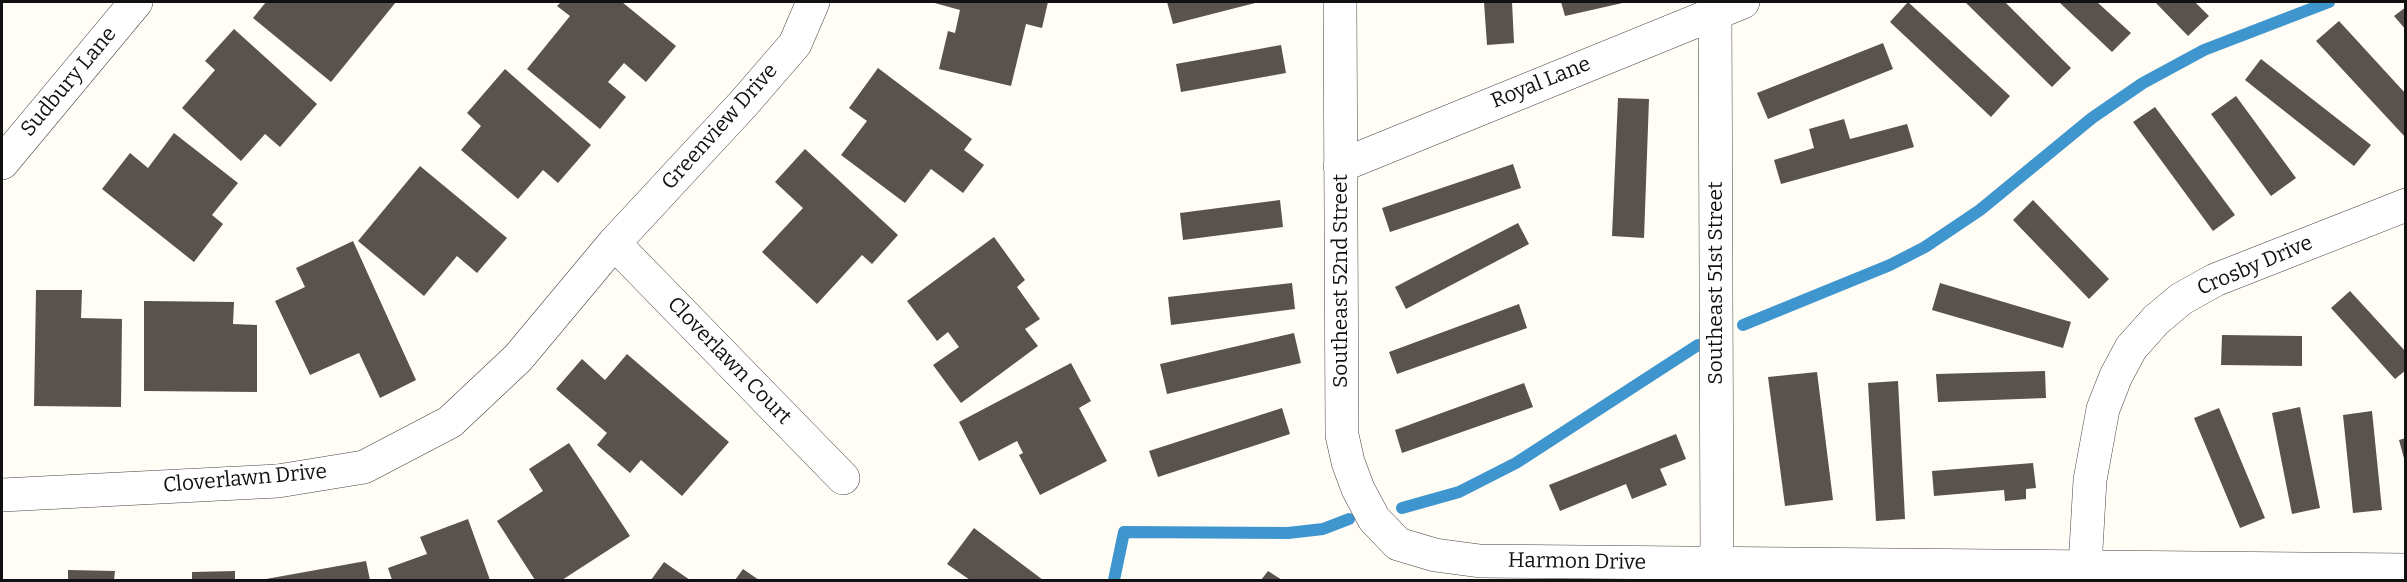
<!DOCTYPE html>
<html>
<head>
<meta charset="utf-8">
<style>
	body { margin:0 }
	#map { position:relative; width:2407px; height:582px; overflow:hidden; background:#fffdf5; font-family:Bitter,serif }
	canvas { display:block }
	.frame { position:absolute; inset:0; border:3px solid #111; pointer-events:none }
</style>
</head>
<body>
<div id="map">
<canvas width="2407" height="582"></canvas>
<div class="frame"></div>
</div>
<script>
const g = document.querySelector('canvas').getContext('2d');
g.lineJoin = 'round';
const toPath = rows => new Path2D(rows.map(r => 'M' + r).join(''));
function trace(path, color, width, dash) { g.strokeStyle = color; g.lineWidth = width; g.lineCap = dash ? 'butt' : 'round'; g.setLineDash(dash || []); g.stroke(path); }
function fillPath(path, color) { g.fillStyle = color; g.fill(path, 'evenodd'); }
function drawText(font, color, halo, rows, align = 'center') {
  g.font = font + ' Bitter,serif'; g.lineWidth = 6; g.setLineDash([]); g.textBaseline = 'middle'; g.strokeStyle = halo; g.fillStyle = color; for (const [text, x, y, turn = 0] of rows) {
    g.save(); g.translate(x, y); g.rotate((+turn || 0) * Math.PI / 180); g.textAlign = isNaN(turn) ? turn : align; if (halo) g.strokeText(text, 0, 0); g.fillText(text, 0, 0); g.restore();
  }
}
trace(toPath([
	[1743,325,1890,265,1925,247,1980,210,2092,118,2143,83,2204,50,2329,2],
	[1402,508,1459,492,1516,463,1698,345],
	[1114,580,1124,532,1288,533,1323,529,1349,519]
]), '#3f96cf', 12);
fillPath(toPath([
	[266,2,396,2,331,82,253,18],
	[561,2,622,2,676,46,646,82,624,63,608,82,626,97,600,129,527,69,570,16,557,6],
	[931,2,1048,2,1042,28,1026,24,1011,86,939,69,948,31,955,33,960,10],
	[1167,2,1259,2,1173,24],
	[1484,2,1512,2,1514,43,1487,45],
	[1561,2,1627,2,1565,16],
	[1908,2,2010,96,1991,117,1890,22],
	[1965,2,2005,2,2071,68,2052,87],
	[2059,2,2097,2,2131,33,2112,52],
	[2155,2,2195,2,2209,16,2188,36],
	[2406,7,2406,30,2394,16],
	[2339,21,2406,94,2406,138,2316,41],
	[234,29,317,104,280,147,265,134,241,161,182,108,215,70,205,61],
	[1883,43,1893,69,1768,119,1757,93],
	[1281,45,1286,73,1181,92,1176,64],
	[2261,59,2371,145,2354,166,2245,80],
	[878,68,972,139,964,150,984,165,963,193,931,169,905,203,841,155,867,121,849,108],
	[505,69,591,145,558,183,543,170,518,199,461,150,481,126,467,113],
	[2236,96,2296,178,2271,196,2211,114],
	[1618,98,1649,99,1644,238,1612,236],
	[2155,107,2235,215,2213,231,2133,122],
	[1844,119,1850,139,1907,124,1914,147,1781,184,1774,160,1814,148,1809,129],
	[174,133,238,183,212,215,223,224,194,262,102,189,130,153,148,168],
	[805,149,898,235,872,264,862,255,817,304,762,252,803,208,775,182],
	[1513,164,1521,188,1390,232,1382,208],
	[420,166,507,238,477,273,457,256,424,296,358,241],
	[1280,200,1283,227,1183,240,1180,213],
	[2033,200,2109,279,2089,299,2013,220],
	[1518,223,1529,244,1406,309,1395,287],
	[994,237,1025,280,1017,287,1040,319,1025,329,1038,346,961,403,933,365,959,347,948,332,937,341,907,301],
	[353,241,416,380,380,398,359,353,310,375,275,301,305,287,296,268],
	[1292,283,1295,309,1171,325,1168,297],
	[1940,283,2071,322,2063,348,1932,310],
	[36,290,82,290,81,318,122,319,121,407,34,406],
	[2350,291,2406,352,2406,370,2395,379,2331,308],
	[144,301,234,302,233,324,257,325,257,392,144,391],
	[1519,304,1527,328,1397,374,1389,352],
	[1294,333,1301,363,1167,394,1160,364],
	[2222,335,2302,336,2302,366,2221,365],
	[627,354,729,442,682,496,641,460,630,473,597,445,607,433,556,389,582,359,605,380],
	[1071,363,1091,401,1079,408,1107,461,1040,495,1019,455,1023,453,1017,441,979,461,959,422],
	[2045,371,2046,398,1938,402,1936,374],
	[1817,372,1833,500,1785,506,1768,377],
	[1898,381,1905,519,1876,521,1868,383],
	[1524,383,1533,407,1402,453,1395,430],
	[2300,407,2320,508,2292,514,2272,413],
	[1282,408,1290,434,1158,477,1149,451],
	[2219,408,2265,518,2240,528,2194,418],
	[2372,411,2382,510,2353,513,2343,415],
	[1676,434,1686,459,1660,469,1667,485,1632,499,1626,484,1560,511,1549,485],
	[2406,438,2406,461,2405,462,2399,440],
	[569,443,630,536,562,580,535,580,497,521,543,491,529,469],
	[2033,463,2036,488,2026,489,2026,499,2005,501,2004,490,1934,496,1932,471],
	[468,519,490,580,392,580,388,568,427,554,420,537],
	[974,528,1043,580,970,580,947,564],
	[366,561,370,580,266,580,266,579],
	[664,562,690,580,651,580],
	[743,569,759,580,735,580],
	[68,570,115,571,114,580,68,580],
	[235,571,235,580,192,580,192,572],
	[1268,571,1282,580,1261,580]
]), '#5a524d');
const minor = toPath([
	[1340,2,1342,435,1348,462,1358,489,1374,519,1398,544,1435,555,1480,561,2406,570],
	[1715,2,1717,564],
	[2,163,136,2],
	[1340,166,1743,2],
	[614,243,843,478],
	[2,495,278,481,364,467,450,422,518,358,614,243,744,103,795,44,813,2],
	[2085,567,2090,480,2103,409,2116,376,2131,348,2156,320,2181,299,2215,280,2406,205]
]);
trace(minor, '#444', 34);
trace(minor, '#fff', 33);
drawText('21px', '#111', '#fff', [
	["Sudbury Lane",69,82,-50],
	["Royal Lane",1541,83,-22],
	["Greenview Drive",720,127,-48],
	["Crosby Drive",2255,266,-23],
	["Southeast 52nd Street",1341,281,-90],
	["Southeast 51st Street",1716,283,-90],
	["Cloverlawn Court",729,361,46],
	["Cloverlawn Drive",245,479,-5],
	["Harmon Drive",1577,562,1]
]);
</script>
</body>
</html>
